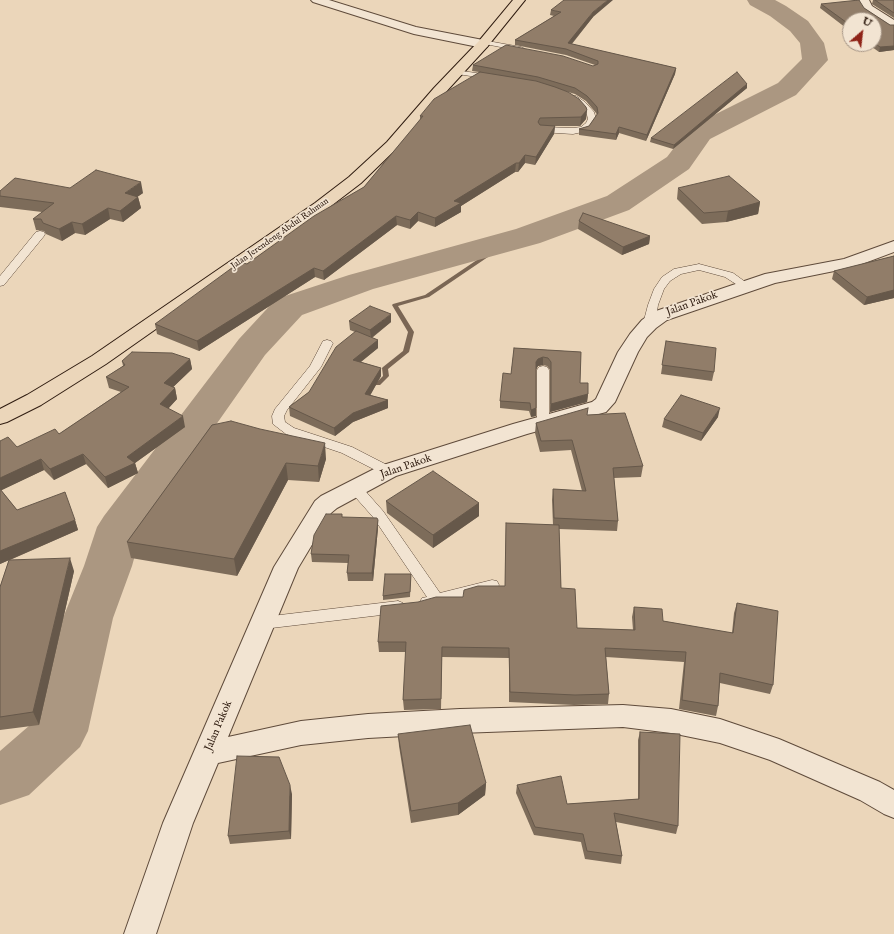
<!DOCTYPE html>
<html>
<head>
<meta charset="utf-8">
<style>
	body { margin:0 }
	#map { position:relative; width:894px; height:934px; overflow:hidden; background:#ebd6ba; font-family:"IM FELL English",serif }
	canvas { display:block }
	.north { position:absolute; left:842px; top:12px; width:40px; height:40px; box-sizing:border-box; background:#f2e4d2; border:1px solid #a49485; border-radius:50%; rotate:28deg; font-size:11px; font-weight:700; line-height:16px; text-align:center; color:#301d11 }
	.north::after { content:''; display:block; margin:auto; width:14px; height:18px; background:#8f2418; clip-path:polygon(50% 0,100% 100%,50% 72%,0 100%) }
</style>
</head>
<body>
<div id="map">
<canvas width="894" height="934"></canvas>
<div class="north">U</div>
</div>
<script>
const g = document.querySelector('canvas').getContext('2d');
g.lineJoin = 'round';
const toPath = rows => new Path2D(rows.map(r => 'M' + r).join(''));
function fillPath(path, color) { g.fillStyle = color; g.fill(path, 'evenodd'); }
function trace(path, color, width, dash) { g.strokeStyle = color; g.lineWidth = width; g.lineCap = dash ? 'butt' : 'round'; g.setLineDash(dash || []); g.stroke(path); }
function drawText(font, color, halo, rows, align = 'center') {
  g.font = font + ' "IM FELL English",serif'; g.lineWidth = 3.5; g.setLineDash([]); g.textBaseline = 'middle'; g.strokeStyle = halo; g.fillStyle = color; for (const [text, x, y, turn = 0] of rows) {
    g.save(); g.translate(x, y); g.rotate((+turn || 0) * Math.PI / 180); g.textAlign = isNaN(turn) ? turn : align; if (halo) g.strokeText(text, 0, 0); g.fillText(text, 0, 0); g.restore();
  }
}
fillPath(toPath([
	[508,239,511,241,510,242,429,297,398,306,414,332,409,352,388,369,389,376,380,385,376,385,375,384,383,376,382,368,383,367,403,351,408,332,392,305,393,304,425,295,508,239]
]), '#7a6654');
fillPath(toPath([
	[747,0,775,0,786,6,808,21,824,43,828,60,796,95,710,139,689,169,629,210,540,243,373,289,302,315,265,355,142,530,132,566,113,618,88,731,80,747,29,795,0,805,0,751,37,719,63,618,84,566,97,527,104,516,239,339,276,299,349,275,516,229,607,196,667,157,690,127,778,83,802,59,800,43,790,31,770,16,750,5,747,0]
]), '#ab9781');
const lane = toPath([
	[482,40,521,47,525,49,521,51,485,44,481,42,482,40],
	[454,70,491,75,495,77,491,79,457,74,454,74,454,70],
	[570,96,576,96,585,102,594,112,596,119,592,126,587,131,573,134,540,132,539,130,540,128,543,127,573,128,581,127,586,123,588,119,587,115,579,106,570,100,569,98,570,96],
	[40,231,44,232,45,234,44,236,4,285,0,286,0,276,36,232,40,231],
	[699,264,733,273,751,286,750,288,742,288,725,277,699,270,681,274,670,281,664,289,658,305,655,324,653,326,645,326,643,324,648,305,654,289,662,277,674,269,699,264],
	[327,340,331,341,333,343,321,367,287,410,284,416,285,422,294,428,352,447,393,468,395,471,393,474,388,475,383,474,342,453,286,434,273,424,272,416,275,409,310,366,323,341,327,340],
	[543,366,547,367,549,370,549,423,547,426,543,427,539,426,537,423,537,370,539,367,543,366],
	[355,483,360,485,383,511,440,593,492,580,497,581,499,585,497,589,427,608,422,606,420,602,422,598,427,597,373,517,350,491,348,488,350,485,355,483],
	[398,601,403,603,405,607,403,611,398,613,263,629,258,627,255,623,258,619,263,617,398,601]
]);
const street = toPath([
	[311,0,329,0,416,27,483,40,487,41,489,44,487,47,483,48,414,34,313,2,311,0],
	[857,0,869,0,872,6,894,20,894,29,890,28,864,11,857,0],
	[894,241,894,252,854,267,775,283,667,320,656,328,647,337,638,352,615,402,606,412,527,434,396,476,337,508,331,513,298,568,228,737,301,721,368,714,460,709,623,705,671,709,720,719,779,739,880,782,894,790,894,818,884,814,860,800,770,760,720,743,671,733,623,727,460,733,368,738,301,745,218,763,193,823,156,934,124,934,163,823,274,567,315,501,321,496,380,466,513,424,592,402,596,399,618,352,630,334,642,320,653,312,765,274,844,259,894,241]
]);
const highway = toPath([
	[513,0,525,0,487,47,444,94,397,148,361,183,327,209,106,364,41,405,7,422,0,424,0,409,27,395,92,356,315,203,349,177,387,142,434,88,479,41,513,0]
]);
trace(lane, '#5f4b3b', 1);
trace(street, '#5f4b3b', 2);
trace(highway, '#301d11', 2);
fillPath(lane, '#f2e4d2');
fillPath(street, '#f2e4d2');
fillPath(highway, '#ebd6ba');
fillPath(toPath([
	[873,0,894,0,894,18,872,4],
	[821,4,864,8,890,25,894,25,894,50,879,52,868,44,874,44,874,20,850,20,850,31,820,8],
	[551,10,593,17,572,44,676,68,675,74,646,141,619,133,616,140,579,135,579,129,589,126,597,115,596,113,586,101,575,94,561,90,587,110,586,119,580,126,555,126,554,134,535,165,525,163,518,172,515,172,461,206,461,212,435,227,418,221,410,229,397,225,324,280,315,277,199,351,157,334,155,324,364,187,420,120,420,116,479,72,472,71,473,65,593,66,595,65,566,55,515,45,515,40,554,16,550,15],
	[747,84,747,88,673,149,650,142,651,138],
	[70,188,143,193,137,197,138,197,141,208,123,222,110,219,85,235,75,233,62,241,46,234,44,231,36,230,33,219,42,212,0,207,0,191],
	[678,188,760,202,758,214,726,222,702,224,677,199],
	[579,221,650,236,649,244,622,255,578,229],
	[894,256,894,298,864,305,832,279,834,271],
	[349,321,391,322,372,338,378,340,378,348,361,362,381,368,381,376,370,395,388,400,388,408,353,422,335,436,290,416,289,407,309,392,355,332,350,330],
	[666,341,714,372,712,381,661,374],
	[514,348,581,352,580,383,588,394,587,402,550,412,550,370,547,366,543,365,538,366,536,369,536,416,531,417,529,411,500,408,500,401,511,374],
	[190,359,192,369,173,387,175,388,177,399,168,409,185,427,135,463,138,473,108,488,86,464,54,480,44,470,1,490,17,510,75,520,78,530,10,560,74,571,39,725,0,730,0,587,9,560,0,564,0,441,17,447,59,434,121,392,109,388,106,377,123,366,122,361],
	[587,415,643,466,641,477,614,478,618,521,617,531,559,529,561,588,577,628,633,630,632,617,634,607,663,621,732,633,734,613,737,603,773,685,770,694,720,683,718,706,716,716,679,709,684,662,606,657,609,694,608,704,574,705,509,702,509,658,442,657,441,709,404,710,403,700,406,652,379,652,378,642,463,597,505,586,506,523,553,525,552,500,553,489,582,491,571,450,540,452,535,433,536,423],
	[718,417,701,441,662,427,664,419],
	[212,425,326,459,319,482,288,480,237,576,131,558,127,542],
	[386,501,479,503,479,516,433,548,387,513],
	[342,514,342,517,378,520,378,528,373,581,348,581,347,573,348,563,312,562,311,554],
	[411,574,410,597,383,600,383,596],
	[640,732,678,826,676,834,616,822,622,856,621,864,585,859,581,842,534,835,516,793,517,785,567,804,638,799,638,740],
	[398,734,486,783,485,795,458,815,411,823,399,746],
	[292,794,291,839,230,844,228,836]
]), '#7d6c5a');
fillPath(toPath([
	[608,0,613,0,593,17,568,48,568,43,593,12],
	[894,46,894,50,879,52,880,47],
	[676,68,675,74,646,141,647,135],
	[747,84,747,88,673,149,674,145],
	[587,110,586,119,580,126,581,117],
	[555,126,554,134,535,165,536,157],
	[619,127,619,133,616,140,616,134],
	[525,155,525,163,518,172,519,163],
	[516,163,515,172,461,206,461,212,435,227,435,218,454,201],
	[141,182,143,193,127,204,125,193],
	[138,197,141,208,123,222,120,211],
	[760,202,758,214,726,222,728,211],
	[108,208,110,219,85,235,82,224],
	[418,212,418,221,410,229,410,220],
	[396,216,397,225,324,280,323,271],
	[72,222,75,233,62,241,59,229],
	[650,236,649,244,622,255,623,247],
	[314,268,315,277,199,351,197,341],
	[894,290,894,298,864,305,867,297],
	[391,314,391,322,371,338,370,330],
	[378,340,378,348,353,368,353,360],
	[543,357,543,365,538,366,536,370,536,362,538,359],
	[190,359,192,369,166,394,164,383],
	[381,368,381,376,366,403,365,394],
	[175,388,177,399,162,415,160,404],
	[588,394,587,402,550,412,551,404],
	[388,400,388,408,353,422,335,436,334,428,353,413],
	[536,408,536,416,531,417,531,410],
	[720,408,718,417,701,441,703,433],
	[183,416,185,427,135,463,138,473,108,488,105,477,127,457],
	[325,443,326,459,319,482,318,466],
	[83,454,86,464,54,480,50,469],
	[41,459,44,470,0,491,0,478],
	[286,463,288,480,237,576,234,559],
	[479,503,479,516,433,548,433,535],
	[75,520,78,530,0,564,0,551],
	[378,520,378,528,373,581,372,573],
	[70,558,74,571,39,725,33,712],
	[486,783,485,795,458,815,458,803],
	[290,785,292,794,291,839,289,831]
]), '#66584a');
const building = toPath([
	[564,0,608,0,593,12,568,43,676,68,647,135,619,127,616,134,579,129,589,126,598,113,597,107,587,96,575,88,538,77,473,65,506,45,563,56,593,66,598,64,598,61,566,49,515,40,561,12,551,10,564,0],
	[859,0,864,8,890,25,894,25,894,46,880,47,874,43,874,20,850,20,850,25,821,4,859,0],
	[875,0,894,0,894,13,875,0],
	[480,72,536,81,555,87,568,92,579,99,586,107,587,110,581,117,540,118,538,122,540,125,555,126,536,157,525,155,519,163,516,163,454,201,461,203,435,218,418,212,410,220,396,216,323,271,314,268,197,341,155,324,240,262,247,264,314,216,364,187,423,116,420,116,434,99,480,72],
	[737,72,747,84,674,145,651,138,737,72],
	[96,170,141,182,125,193,138,197,120,211,108,208,82,224,72,222,59,229,43,223,41,219,33,219,54,203,0,196,0,191,15,178,70,188,96,170],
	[729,176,760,202,728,211,704,213,678,188,729,176],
	[583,213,650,236,623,247,579,221,583,213],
	[894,256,894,290,867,297,834,271,894,256],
	[370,306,391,314,370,330,349,321,370,306],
	[356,331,378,340,353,360,381,368,365,394,388,400,353,413,334,428,289,407,309,392,336,347,356,331],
	[666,341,716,348,714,372,662,365,666,341],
	[514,348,581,352,580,383,588,383,588,394,551,404,551,362,548,358,543,357,538,359,536,362,536,408,531,410,530,403,500,401,503,373,511,374,514,348],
	[132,352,172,353,190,359,164,383,175,388,160,404,183,416,127,457,135,463,105,477,83,454,50,469,41,459,0,478,0,441,8,437,17,447,55,429,59,434,129,387,106,377,125,365,122,361,132,352],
	[681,395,720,408,703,433,664,419,681,395],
	[588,408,587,415,625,413,643,466,613,468,618,521,554,518,553,489,586,491,572,440,541,441,536,423,588,408],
	[231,421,260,429,325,443,318,466,286,463,234,559,127,542,212,425,231,421],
	[433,471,479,503,433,535,386,501,433,471],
	[0,489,17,510,65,492,75,520,0,551,0,489],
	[326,514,342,514,342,517,377,518,378,520,372,573,347,573,349,555,311,554,314,535,326,514],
	[506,523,559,525,561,588,575,589,577,628,635,630,634,607,662,609,663,621,733,633,737,603,778,611,773,685,720,673,718,706,682,700,686,652,605,648,609,694,575,695,510,692,509,648,442,647,441,699,403,700,406,642,378,642,381,606,418,602,436,597,463,597,464,590,478,586,505,586,506,523],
	[70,558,33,712,0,717,0,587,9,560,70,558],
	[385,574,411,574,410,592,383,596,385,574],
	[470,725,486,783,458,803,411,811,398,734,470,725],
	[640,732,680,734,678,826,614,813,622,856,587,851,583,834,535,827,517,785,561,776,567,804,639,799,640,732],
	[237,756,279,757,290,785,289,831,228,836,237,756]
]);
fillPath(building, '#917d69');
trace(building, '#66584a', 1);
drawText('9px', '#301d11', '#f2e4d2', [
	["Jalan Jerendeng Abdul Rahman",280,234,-35]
]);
drawText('11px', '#301d11', '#f2e4d2', [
	["Jalan Pakok",692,304,-20],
	["Jalan Pakok",406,467,-19],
	["Jalan Pakok",219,726,-67]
]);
</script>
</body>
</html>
